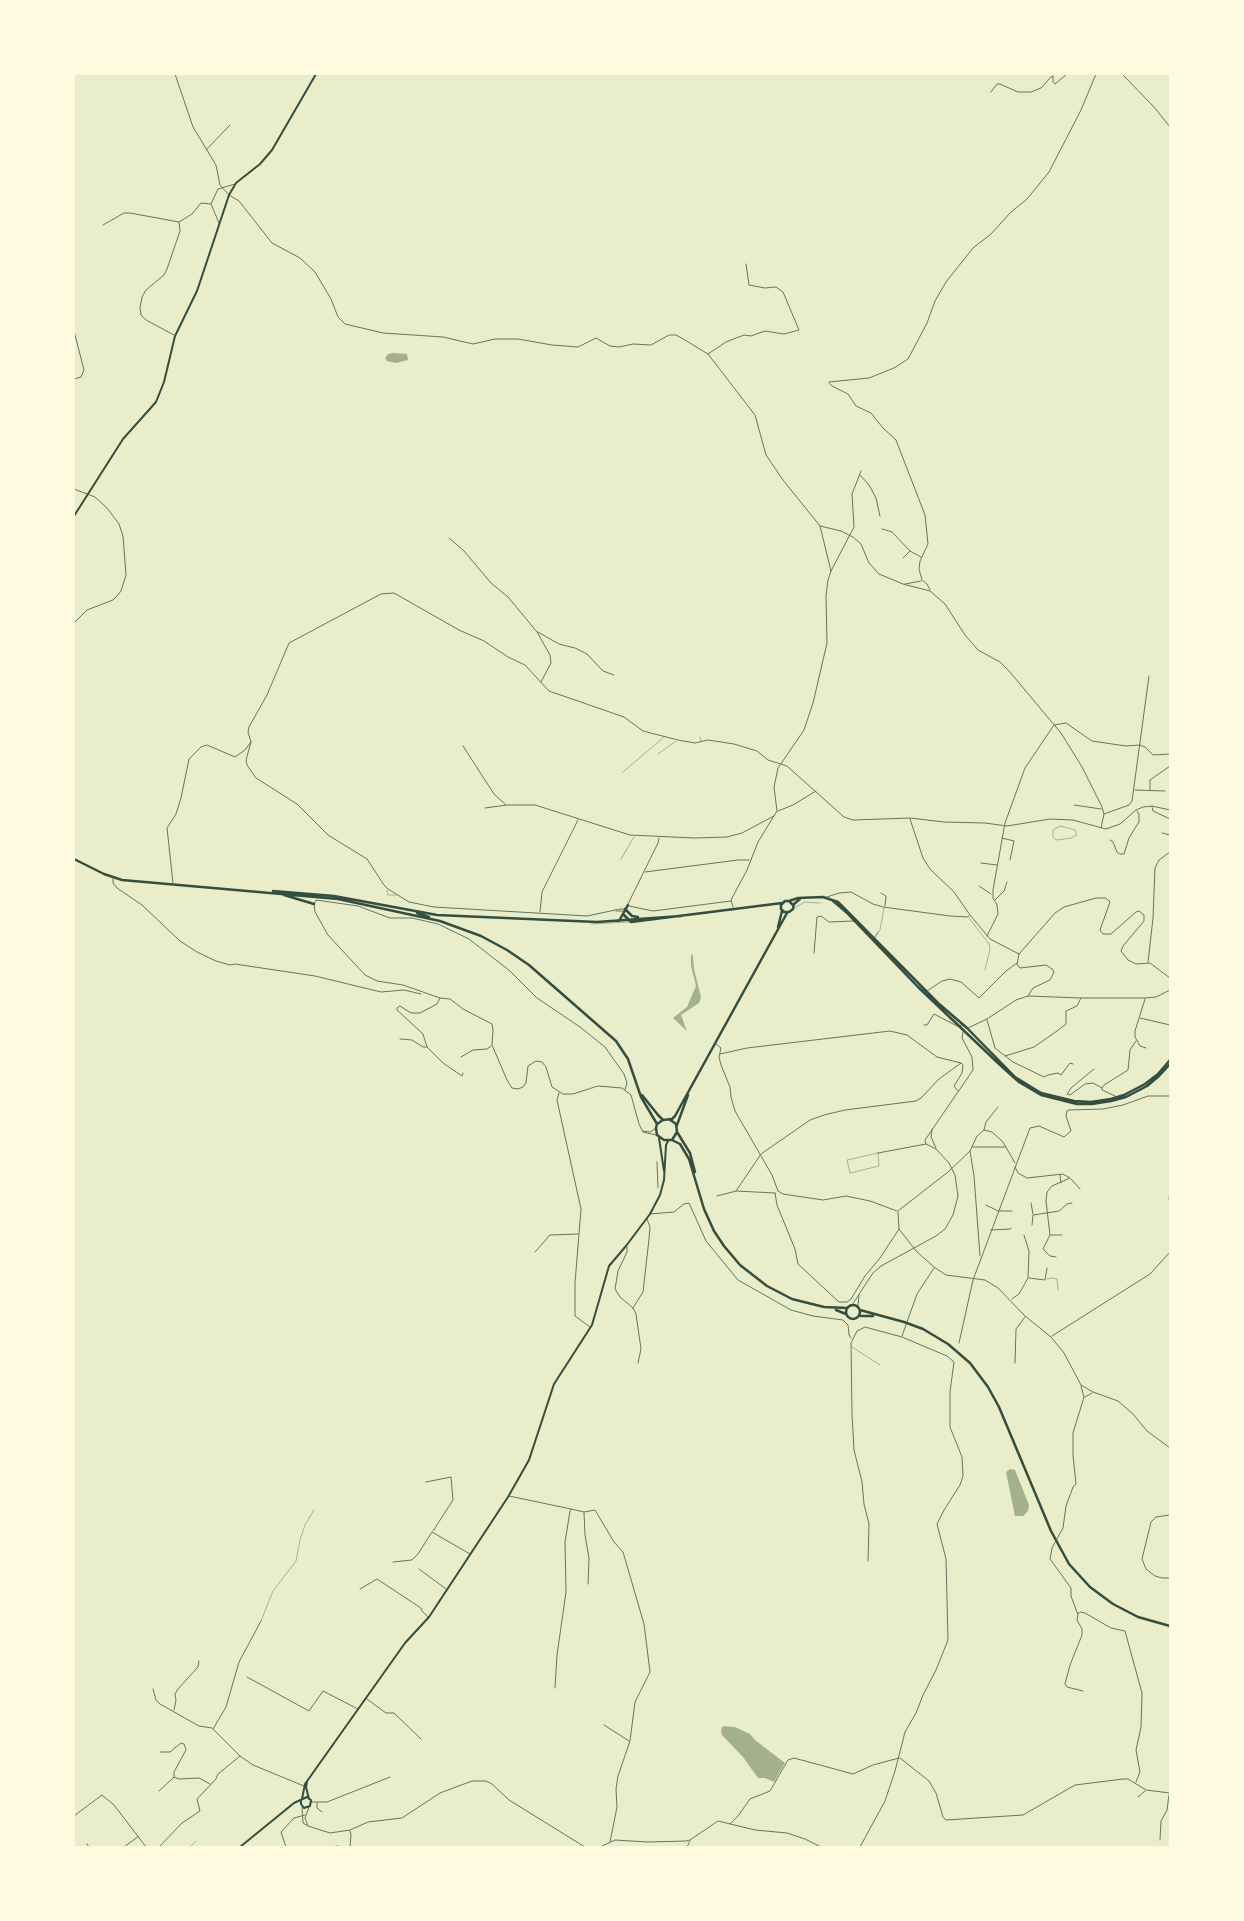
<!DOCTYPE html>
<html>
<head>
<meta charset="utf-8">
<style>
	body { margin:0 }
	#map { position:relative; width:1244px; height:1921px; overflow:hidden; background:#e9edc9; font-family:Spectral,serif }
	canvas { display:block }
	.frame { position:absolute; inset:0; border:75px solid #fefae0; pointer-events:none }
</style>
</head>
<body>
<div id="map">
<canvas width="1244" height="1921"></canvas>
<div class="frame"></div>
</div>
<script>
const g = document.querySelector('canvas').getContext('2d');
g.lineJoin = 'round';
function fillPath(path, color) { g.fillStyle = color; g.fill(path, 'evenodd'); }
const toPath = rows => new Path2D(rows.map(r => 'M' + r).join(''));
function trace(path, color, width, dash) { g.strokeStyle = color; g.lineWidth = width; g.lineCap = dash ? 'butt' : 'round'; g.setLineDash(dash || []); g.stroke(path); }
fillPath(toPath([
	[393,353,407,354,408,360,396,363,387,361,385,358,388,354],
	[691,954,693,956,694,969,701,997,699,1003,681,1015,687,1031,673,1018,687,1007,696,986,691,966],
	[1010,1469,1015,1470,1029,1505,1028,1511,1023,1516,1015,1516,1006,1472],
	[723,1726,735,1727,750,1734,755,1740,785,1763,774,1782,765,1778,758,1778,743,1757,722,1735,721,1730]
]), '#a3b18a');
trace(toPath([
	[700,737,701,741],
	[658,754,676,741],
	[623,772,664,737],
	[1061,826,1075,830,1077,835,1071,838,1056,840,1053,837,1053,831,1054,829,1061,826],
	[621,859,634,837],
	[387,890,388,895,396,895],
	[794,908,805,902,820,903],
	[969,918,989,944,990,949,985,970],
	[591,924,629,922],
	[880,930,884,908],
	[878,1153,879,1166,850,1173,847,1160,878,1153],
	[1047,1279,1051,1278,1057,1279,1058,1290],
	[852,1347,880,1365],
	[261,1621,273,1591,296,1561,300,1540,305,1525,314,1510],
	[190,1847,196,1841]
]), '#617663', 0.5);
trace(toPath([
	[1122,74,1154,107,1170,127],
	[991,92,997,84,1000,84,1018,92,1031,92,1041,88,1051,77,1053,76,1053,82,1055,84,1067,74],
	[206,150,230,125],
	[229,195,239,201,272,243,300,258,315,272,331,299,338,317,345,324,383,333,443,337,473,344,495,339,518,339,552,345,578,347,596,338,610,346,619,347,633,344,651,345,669,335,676,335,685,340,708,354,755,415,766,455,783,480,820,526,831,571],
	[211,204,218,189,235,184],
	[103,225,124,213,130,213,179,222,192,214,201,203,211,204,219,223],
	[74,331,84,370,81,377,74,379],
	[174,335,146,320,141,315,140,308,142,297,146,290,164,275,167,269,180,231,179,222],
	[708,354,726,342,744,335,751,336,765,331,784,334,799,330,783,292,776,287,765,288,749,285,746,264],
	[829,382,869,378,894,368,908,359,927,323,935,301,946,282,973,248,991,234,1010,213,1027,199,1049,172,1081,110,1096,74],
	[829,383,832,386,848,394,856,406,871,413,883,428,896,440,925,515,928,544,920,561,919,569,922,580,927,584,930,590],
	[860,475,869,485,876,498,880,516],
	[74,489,95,497,107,508,119,524,123,536,126,575,121,591,117,596,113,600,87,610,74,623],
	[820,526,841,531,853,537,861,544,869,563,879,574,903,584,930,591,945,604,965,635,978,650,1000,662,1009,671,1061,733,1082,767,1102,807,1104,814,1101,828],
	[882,529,892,532,910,551],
	[449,538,464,551,491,583,508,597,537,632,550,655,551,663,541,682],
	[903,558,910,551,921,557],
	[905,584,921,581],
	[538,632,559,644,575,648,587,654,603,671,614,675],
	[463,746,494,794,506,805],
	[1135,790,1165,791],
	[1150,790,1150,780,1170,766],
	[1074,805,1101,809],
	[1152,807,1153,811,1170,819],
	[485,808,507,805,535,805,630,835,694,838,727,837,742,833,774,816],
	[778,811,793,805,816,791],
	[1104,814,1129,805,1132,801,1149,676],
	[910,819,923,858,930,869,954,892,970,915,990,939,1019,954],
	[1162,833,1170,835],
	[1002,838,1014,841,1010,860],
	[1110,840,1113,842,1117,852,1120,854,1124,854,1129,838,1139,822,1139,814,1137,811],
	[981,863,997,865],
	[645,872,738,860,749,860],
	[113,879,113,883,117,888,142,905,180,941,197,952,216,961,230,965,235,964,315,976,381,992,404,990,421,994],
	[173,883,167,828,176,814,181,798,189,759,201,747,207,745,235,757,245,750,251,742],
	[979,886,991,894],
	[881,893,886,896,885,906],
	[827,897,839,893,851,892,873,904,883,907,950,916,967,917,969,916],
	[995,900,1004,891,1007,882],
	[628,904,658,843,659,838],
	[629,906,653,911,731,901],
	[733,907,731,900,747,870,758,842,777,811,774,787,778,768,804,730,813,703,827,643,826,596,828,580,831,571,854,527,852,494,861,471],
	[625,909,620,909,587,916,434,907,409,902,388,889,384,885,367,859,328,835,297,804,256,778,247,765,246,760,251,742,248,732,249,727,267,695,289,643,381,594,394,593,459,630,484,641,508,657,525,665,549,691,624,717,643,731,678,740,695,743,708,740,734,744,757,751,768,760,787,766,844,817,853,820,910,818,944,822,985,823,1007,826,1050,819,1073,820,1106,829,1120,824,1136,810,1143,807,1152,806,1170,810],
	[616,911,625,911],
	[540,912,542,892,578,820],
	[987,936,998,914,997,905,993,898,993,890,1005,823,1025,768,1054,725,1066,723,1092,741,1126,746,1140,745,1145,747,1153,755,1170,754],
	[875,937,879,931],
	[814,953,817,917,821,916,829,922,854,921],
	[1148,962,1153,918,1155,868,1159,860,1170,852],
	[927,991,942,981,950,979,961,982,979,998,1006,971,1017,963],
	[1028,996,1033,988,1050,980,1054,972,1052,969,1046,965,1020,968,1017,965,1019,954,1055,913,1064,907,1096,898,1106,898,1110,902,1100,930,1103,934,1111,934,1136,912,1139,911,1144,915,1144,921,1123,946,1121,951,1128,960,1136,964,1150,963,1170,978],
	[440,998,450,999,463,1009,492,1024,493,1030,492,1045,507,1080,512,1088,518,1089,523,1087,526,1083,528,1066,536,1061,542,1062,546,1067,552,1087,563,1094,573,1094,598,1086,622,1088,631,1095,639,1124,643,1132,656,1135],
	[1145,999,1135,1031,1135,1037,1140,1046,1146,1048],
	[1140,1018,1170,1025],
	[987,1020,995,1048,1013,1062,1044,1077,1048,1075,1058,1073,1061,1075,1070,1063,1073,1064],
	[924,1025,927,1025,934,1014,957,1026,963,1025],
	[968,1028,987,1019,1016,1000,1028,996,1081,998,1145,998,1156,997,1170,990],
	[400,1039,412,1040,423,1047,427,1047],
	[716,1044,721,1048,719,1057,721,1065,730,1087,731,1097,735,1111,772,1175,778,1191],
	[720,1054,747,1048,890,1031,907,1035,937,1057,961,1063],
	[1005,1056,1034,1047,1057,1031,1066,1024,1066,1011,1077,1006,1081,998],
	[461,1057,473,1050,487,1049,491,1046],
	[1094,1069,1071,1088,1067,1094,1070,1095,1085,1084,1093,1083,1102,1088],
	[463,1073,462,1076,443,1063,427,1047,423,1034,397,1010,397,1008,400,1006,411,1013,420,1013,437,1004,440,998,403,985,377,981,365,975,328,935,315,912,314,904,316,900,358,906,390,918,412,918,438,924,469,939,510,971,537,998,580,1027,605,1047,624,1074,627,1083,625,1090],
	[559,1093,557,1100,581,1209,575,1283,575,1316,590,1327],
	[1115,1096,1102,1090,1102,1088,1104,1085,1128,1070,1130,1050,1136,1041],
	[984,1130,992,1132,1003,1142,1015,1163],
	[643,1131,650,1132,655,1129],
	[972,1147,1005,1147],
	[970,1151,974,1176,980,1256],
	[878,1153,926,1144],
	[657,1162,658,1188],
	[1015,1167,1018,1173,1027,1178,1063,1174,1070,1178,1052,1186,1047,1192,1046,1201,1050,1235,1043,1249,1050,1256,1056,1257],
	[1060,1175,1061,1183],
	[1071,1179,1080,1189],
	[736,1191,761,1154,810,1120,824,1115,845,1110,916,1101,921,1098,939,1079,961,1063,963,1065,962,1073,954,1086,958,1091],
	[778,1191,783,1194,823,1200,846,1196,870,1201,897,1211],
	[775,1193,777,1205,795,1249,798,1264,839,1302,847,1302,851,1299,865,1276,880,1258,899,1229],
	[717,1196,736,1191,775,1193],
	[1169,1199,1170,1192],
	[1031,1203,1033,1214],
	[986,1205,998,1211,1012,1211],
	[898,1211,948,1172,970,1151,977,1136,984,1130,986,1122,998,1107],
	[898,1212,899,1229,917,1252,934,1267,946,1275,985,1280,998,1288,1025,1316,1051,1337,1064,1353,1081,1385,1093,1392,1118,1401,1133,1414,1147,1431,1170,1448],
	[650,1214,674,1212,684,1204,689,1203,706,1241,738,1280,791,1310,813,1316,843,1320,848,1325,849,1335,851,1338],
	[1032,1225,1033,1215,1059,1211,1067,1204,1072,1203],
	[991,1230,1010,1229,1011,1228],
	[1050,1235,1062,1235],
	[627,1247,627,1252,618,1271,615,1289,620,1297,633,1308,636,1314,641,1349,638,1363],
	[535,1252,550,1235,578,1234],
	[1029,1278,1045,1280,1047,1268],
	[1012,1299,1019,1294,1028,1278,1029,1251,1024,1235],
	[633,1308,643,1292,649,1239,650,1227,647,1219],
	[902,1336,917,1294,934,1268],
	[1052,1336,1150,1274,1170,1252],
	[959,1343,973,1280,1030,1128,1039,1126,1064,1137,1071,1131,1066,1116,1067,1111,1069,1110,1103,1109,1123,1105,1148,1096,1170,1096],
	[1015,1363,1016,1329,1025,1317],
	[1081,1386,1084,1397,1073,1433,1073,1455,1076,1484,1073,1487,1066,1506,1063,1528,1052,1548,1050,1559,1071,1588,1071,1596,1078,1615,1077,1620,1082,1629,1082,1635,1070,1665,1065,1684,1067,1687,1083,1691],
	[1085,1397,1092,1393],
	[426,1482,451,1477,453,1500,433,1531],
	[509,1496,571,1509],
	[584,1512,585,1535,589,1558,588,1584],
	[1170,1515,1156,1517,1151,1522,1142,1559,1146,1569,1155,1576,1162,1578,1170,1578],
	[393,1562,412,1560,418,1554,432,1532,470,1554],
	[419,1569,446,1589],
	[360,1589,377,1579,421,1608,422,1611,428,1617],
	[1078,1614,1080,1612,1085,1613,1111,1628,1125,1631,1142,1693,1141,1727,1136,1750,1140,1772,1136,1782],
	[247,1677,309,1711,323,1691,358,1709],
	[555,1688,557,1655,566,1592,565,1542,570,1511,571,1509,584,1512,595,1510,614,1542,623,1552,644,1624,650,1672,635,1702,630,1741,618,1776,616,1789,617,1807,610,1842],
	[153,1689,156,1700,160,1704,199,1726,212,1728],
	[367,1699,386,1713,394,1713,421,1739],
	[174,1710,176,1700,175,1694,178,1689,198,1667,199,1661],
	[604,1725,629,1741],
	[213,1729,226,1707,239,1662,261,1621],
	[213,1729,240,1756,253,1765,304,1786],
	[160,1752,170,1752,181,1743,184,1744,186,1750,174,1772,174,1777],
	[900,1758,929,1781,936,1793,943,1817,946,1820,1023,1815,1075,1785,1123,1779,1128,1779,1146,1790,1170,1793],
	[159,1791,174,1777,179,1779,199,1778,210,1784],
	[1138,1797,1145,1791],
	[311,1802,327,1802,390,1777],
	[317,1803,317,1808,322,1812],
	[302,1807,303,1823,308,1826,330,1833,350,1830,368,1822,402,1818,440,1793,472,1781,486,1781,492,1784,509,1800,585,1847],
	[74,1816,102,1795,114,1805,146,1847],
	[730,1824,738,1816,750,1799,770,1791,788,1760,794,1758,853,1774,873,1765,899,1758],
	[308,1826,305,1818,309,1807],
	[350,1831,351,1835,350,1847],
	[1160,1840,1161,1821,1167,1810,1169,1795],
	[87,1844,89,1847],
	[124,1847,139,1836],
	[159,1847,182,1823,200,1811,197,1799,216,1779,218,1774,240,1756],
	[286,1847,281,1832,294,1818,305,1815],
	[331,1847,338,1846],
	[600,1847,615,1840,648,1842,686,1841,690,1840,718,1821,755,1830,787,1833,805,1839,821,1847],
	[687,1847,690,1841],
	[860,1847,885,1801,895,1771,905,1732,916,1713,923,1695,936,1670,948,1640,946,1559,937,1524,944,1510,960,1485,963,1476,962,1457,950,1427,950,1392,954,1362,947,1356,902,1337,865,1327,857,1331,851,1343,852,1414,854,1450,862,1482,864,1504,869,1524,868,1561]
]), '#617663', 1);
trace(toPath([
	[175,74,193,127,216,165,220,185,229,195],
	[932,1129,931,1137,936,1148],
	[852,1305,873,1273,881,1266,936,1236,945,1229,953,1215,958,1196,955,1175,949,1163,936,1149,926,1144,925,1140,973,1070,972,1057,962,1038,963,1032],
	[858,1306,859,1295]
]), '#617663', 1);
trace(toPath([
	[74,516,123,439,156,402,164,382,175,336,197,291,229,195,236,183,260,164,272,150,316,74],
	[659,1138,664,1171],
	[307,1782,306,1787,309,1799],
	[302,1799,305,1784,405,1643,429,1617,508,1497,529,1460,554,1384,592,1325,609,1266,626,1246,650,1214,660,1195,664,1180,666,1145,668,1141],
	[240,1847,294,1803,307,1797,311,1800,310,1806,304,1808,301,1804,301,1800]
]), '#344e41', 2);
trace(toPath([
	[74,859,104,874,122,880,338,899,440,921,481,936,507,950,529,965,616,1041,628,1059,641,1097,657,1124],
	[273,891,334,896,437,915,597,922,681,916],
	[284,895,314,904],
	[832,900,846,912,918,987,999,1064,1019,1082,1041,1095,1077,1104,1092,1104,1111,1101,1126,1097,1147,1086,1159,1076,1170,1064],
	[789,901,798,898,823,897,838,902,938,1003,967,1028,1015,1077,1041,1093,1074,1101,1091,1102,1111,1099,1124,1095,1145,1084,1158,1074,1170,1060],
	[793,905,789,901,785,901,781,905,781,909,784,912,789,912,793,909,794,904,800,899],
	[625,909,632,916,638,917],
	[417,913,429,917],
	[623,914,631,922,782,903],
	[619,921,628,905],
	[778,927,782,911],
	[642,1095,658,1115,663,1120],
	[669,1119,676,1124,677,1132,672,1140,664,1140,657,1135,656,1128,657,1124,663,1120,672,1119,675,1116,787,913],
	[677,1125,688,1095],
	[677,1132,690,1153,695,1172],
	[672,1140,680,1144,689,1159,704,1209,714,1231,724,1246,740,1265,767,1286,792,1299,824,1307,847,1308],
	'846 1312a7 7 0 1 1 14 0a7 7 0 1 1-14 0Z',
	[836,1310,846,1314],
	[860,1310,904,1322,923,1329,948,1344,970,1363,988,1387,999,1407,1051,1531,1069,1564,1090,1587,1113,1604,1138,1617,1170,1626],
	[861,1316,873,1316]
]), '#344e41', 2.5);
</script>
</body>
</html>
